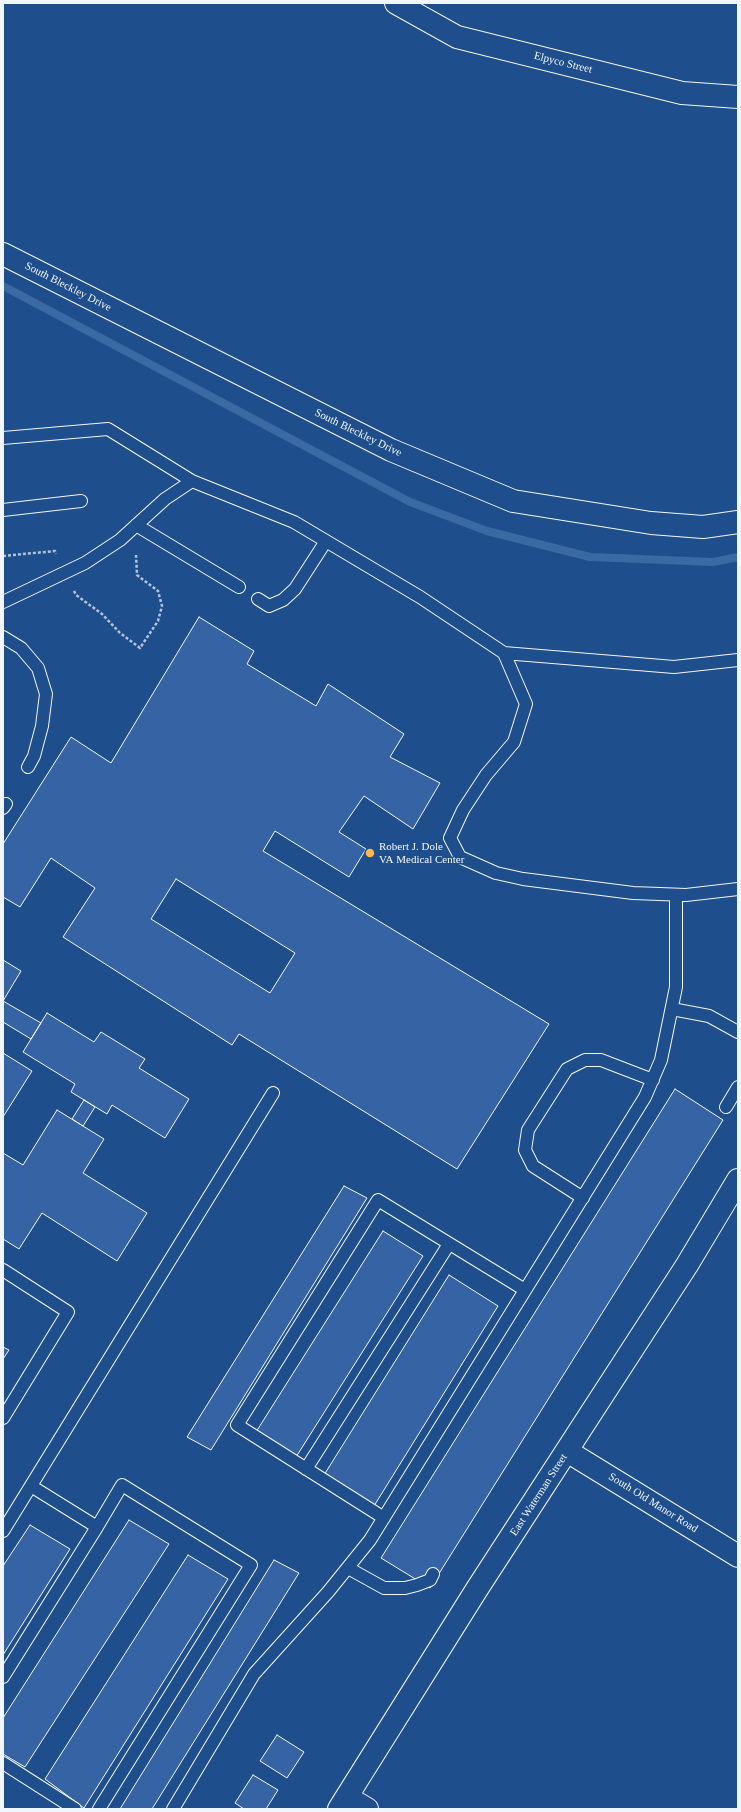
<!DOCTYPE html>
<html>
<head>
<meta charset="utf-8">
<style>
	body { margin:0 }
	#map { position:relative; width:741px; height:1812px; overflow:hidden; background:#1f4e8c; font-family:Georgia,serif }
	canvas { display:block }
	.frame { position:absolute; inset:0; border:4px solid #f2f6ff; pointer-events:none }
</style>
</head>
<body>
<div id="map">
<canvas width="741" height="1812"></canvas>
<div class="frame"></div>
</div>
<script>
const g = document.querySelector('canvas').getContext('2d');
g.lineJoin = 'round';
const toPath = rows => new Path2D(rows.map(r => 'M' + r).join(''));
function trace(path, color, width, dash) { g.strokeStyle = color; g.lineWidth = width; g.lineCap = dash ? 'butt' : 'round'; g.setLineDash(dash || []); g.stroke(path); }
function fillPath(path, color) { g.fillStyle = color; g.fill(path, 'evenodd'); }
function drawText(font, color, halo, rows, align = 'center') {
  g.font = font + ' Georgia,serif'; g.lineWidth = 3; g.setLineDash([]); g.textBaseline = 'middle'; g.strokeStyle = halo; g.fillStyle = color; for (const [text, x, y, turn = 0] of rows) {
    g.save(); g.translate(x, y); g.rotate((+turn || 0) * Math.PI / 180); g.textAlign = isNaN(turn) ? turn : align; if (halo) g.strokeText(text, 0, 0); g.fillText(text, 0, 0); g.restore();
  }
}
trace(toPath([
	[3,286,410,502,487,531,590,557,713,562,738,557]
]), '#3b69a3', 8);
const building = toPath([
	[199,617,254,651,247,664,316,706,328,684,404,734,390,757,440,783,413,829,364,796,339,832,366,849,349,877,275,831,263,851,549,1024,457,1169,239,1034,232,1045,63,937,95,888,51,858,20,907,3,897,3,844,71,737,111,763,199,617],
	[176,879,295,953,270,993,151,919,176,879],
	[3,960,21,971,3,1001,3,960],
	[3,1001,41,1023,31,1039,3,1022,3,1001],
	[47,1013,94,1042,101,1032,145,1059,139,1068,189,1099,165,1138,112,1105,107,1114,71,1092,75,1084,23,1052,47,1013],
	[3,1053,32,1071,3,1117,3,1053],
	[675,1089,723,1120,430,1588,381,1558,675,1089],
	[84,1100,95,1107,83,1126,72,1119,84,1100],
	[57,1110,104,1139,83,1173,147,1213,117,1261,42,1213,19,1249,3,1239,3,1153,23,1165,57,1110],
	[344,1186,367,1198,211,1450,187,1437,344,1186],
	[383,1231,423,1256,296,1457,256,1432,383,1231],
	[449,1275,498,1306,374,1506,324,1475,449,1275],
	[3,1347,9,1350,3,1359,3,1347],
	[129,1520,169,1544,25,1767,3,1754,3,1718,129,1520],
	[30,1525,70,1549,3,1655,3,1566,30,1525],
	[188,1555,228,1579,84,1808,45,1779,188,1555],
	[274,1560,299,1573,152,1809,120,1809,274,1560],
	[277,1735,304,1752,287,1778,260,1761,277,1735],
	[253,1775,278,1790,266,1809,244,1809,235,1803,253,1775]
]);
fillPath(building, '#3563a3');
trace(building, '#f2f6ff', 1);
const service = toPath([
	[3,438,108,429,192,481],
	[3,510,81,501],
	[136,525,239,587],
	[258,599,269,606,283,600,295,589,326,541],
	[3,602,85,563,120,540,165,499,192,481,294,522,420,597,504,653,526,704,514,742,486,775,463,810,450,838,460,857,496,873,523,879,633,893,686,895,738,889],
	[3,637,21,648,38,668,46,694,42,726,34,756,28,767],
	[504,653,674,667,738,660],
	[3,808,6,804],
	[672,1009,709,1016,738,1032],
	[726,1107,738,1087],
	[583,1198,533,1166,525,1150,528,1130,567,1069,585,1060,601,1060,653,1080],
	[3,1270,68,1312,3,1418],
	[306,1469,449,1244],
	[31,1486,97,1527,122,1485,251,1565,99,1809],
	[384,1518,237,1425,378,1200,525,1290],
	[3,1531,273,1093],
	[348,1568,384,1588,405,1588,417,1585,430,1580,433,1574],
	[3,1677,97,1527],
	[3,1763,75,1809],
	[173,1809,254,1674,328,1592,370,1540,645,1097,661,1060,676,987,676,895]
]);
const minor = toPath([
	[396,3,457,37,682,93,738,97],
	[3,254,391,450,513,501,651,523,703,527,738,522],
	[567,1451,738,1556],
	[347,1797,367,1809],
	[339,1809,477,1589,687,1265,738,1180]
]);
trace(service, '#f2f6ff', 14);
trace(minor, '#f2f6ff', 24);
trace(toPath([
	[3,556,55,551,56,554],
	[74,591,76,595,102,614,120,633,140,648,158,621,162,606,158,591,137,575,136,555]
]), '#b3c4dc', 2.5, [3, 2]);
trace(service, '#1f4e8c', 12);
trace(minor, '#1f4e8c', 22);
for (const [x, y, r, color] of [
	[370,853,5,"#ffb74d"]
]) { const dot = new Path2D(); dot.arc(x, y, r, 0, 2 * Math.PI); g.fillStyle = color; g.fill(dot); trace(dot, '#1f4e8c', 1.5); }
drawText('11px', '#f2f6ff', '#1f4e8c', [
	["Elpyco Street",563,63,14],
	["South Bleckley Drive",68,287,27],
	["South Bleckley Drive",358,433,26],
	["East Waterman Street",539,1495,-57],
	["South Old Manor Road",653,1503,32]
]);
drawText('11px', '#f2f6ff', '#1f4e8c', [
	["Robert J. Dole",379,847],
	["VA Medical Center",379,860]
], 'left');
</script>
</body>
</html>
